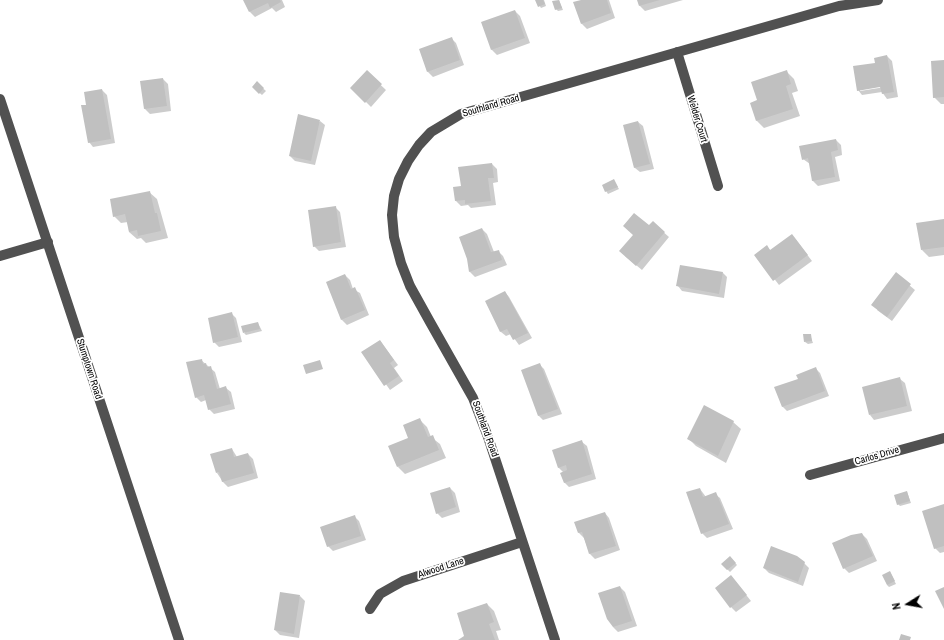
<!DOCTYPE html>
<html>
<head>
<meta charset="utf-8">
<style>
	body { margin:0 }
	#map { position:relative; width:944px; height:640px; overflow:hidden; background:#fff; font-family:"Archivo Narrow",sans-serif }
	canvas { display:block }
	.north { position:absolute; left:888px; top:584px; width:40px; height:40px; -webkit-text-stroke:3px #fff; paint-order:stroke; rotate:259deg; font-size:11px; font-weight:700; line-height:16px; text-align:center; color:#000 }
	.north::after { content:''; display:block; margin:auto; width:14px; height:18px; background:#000; clip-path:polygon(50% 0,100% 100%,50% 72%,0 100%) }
</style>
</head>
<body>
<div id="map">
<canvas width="944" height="640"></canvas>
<div class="north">N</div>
</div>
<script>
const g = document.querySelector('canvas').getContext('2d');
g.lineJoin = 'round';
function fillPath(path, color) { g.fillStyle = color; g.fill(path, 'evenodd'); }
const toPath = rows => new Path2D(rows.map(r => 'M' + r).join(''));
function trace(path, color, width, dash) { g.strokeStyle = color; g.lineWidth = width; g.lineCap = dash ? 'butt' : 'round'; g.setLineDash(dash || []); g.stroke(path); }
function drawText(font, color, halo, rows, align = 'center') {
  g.font = font + ' "Archivo Narrow",sans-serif'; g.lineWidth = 3.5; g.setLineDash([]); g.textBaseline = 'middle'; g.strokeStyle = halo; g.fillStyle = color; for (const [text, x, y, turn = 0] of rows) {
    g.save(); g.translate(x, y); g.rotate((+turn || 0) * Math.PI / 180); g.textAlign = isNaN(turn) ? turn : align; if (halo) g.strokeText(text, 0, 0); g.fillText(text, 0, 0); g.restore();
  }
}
fillPath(toPath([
	[244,0,282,0,285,7,276,12,272,8,255,17,250,12],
	[536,0,544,0,546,6,541,8],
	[559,0,563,10,558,11,556,9],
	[584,0,609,0,615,18,587,29,582,24,575,3],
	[638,0,683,0,645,11,640,6],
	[515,11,520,16,530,43,497,55,492,50,482,23],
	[451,38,456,43,464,65,433,77,428,72,420,50],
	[887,56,892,61,898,97,887,99,882,92,862,95,858,90,876,63],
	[885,85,885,87,860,91,860,89],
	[944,61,944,104,941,104,934,97],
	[786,71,794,79,798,91,792,93,800,116,764,128,757,121,758,101],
	[367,72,386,90,371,107,352,88],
	[163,79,168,84,171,111,150,114,145,109,142,82],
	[257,83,266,91,262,95,255,89],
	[102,90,107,95,115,143,93,147,89,142,88,105],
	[320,121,325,125,315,165,295,161,290,156],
	[638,122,643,126,654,169,640,172,635,168],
	[836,140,841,145,842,155,835,157,840,181,818,186,813,181,810,164,803,159],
	[492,164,497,169,498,182,493,183,496,205,471,208,468,205,461,206,456,201,462,187],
	[614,181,619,189,608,194,603,186],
	[149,192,157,199,168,238,146,243,141,238,137,239,129,232,128,222,121,223,114,216],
	[335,207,340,212,346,247,319,251,314,246],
	[944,220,944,255,929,257,922,250],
	[653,223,669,237,642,270,625,256],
	[482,229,487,234,494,252,498,251,503,256,507,265,475,277,470,272,468,258],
	[796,240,812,261,779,285,756,255,767,247,771,251],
	[723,273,727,277,724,298,682,291,678,286],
	[896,274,915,290,892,321,877,310],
	[345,275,350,280,353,289,360,293,369,315,347,325,342,320,327,283],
	[505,292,509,297,532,338,519,345,511,334,506,336,501,332,486,302],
	[231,313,236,318,242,342,219,347,214,342],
	[258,323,262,331,246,335,244,333],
	[810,335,813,343,808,344,805,342],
	[380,341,398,365,394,368,403,381,390,390,363,352],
	[201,360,215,372,220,389,226,388,231,392,235,409,214,414,209,409,206,400,201,402,196,397],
	[539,364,544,369,562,414,543,420,538,415],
	[816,369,820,373,829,396,787,411,782,406,799,380],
	[900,379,905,383,912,411,874,420,870,415],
	[420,420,427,427,431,437,440,444,446,458,405,474,398,467,409,438],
	[733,422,741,429,726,463,696,446,689,439],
	[582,442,587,446,596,479,569,487,564,482,564,473,558,467],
	[232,449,237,457,248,454,253,459,258,478,228,487,223,482,217,473],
	[450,488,455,493,460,512,442,518,437,513],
	[700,489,706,497,715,494,720,498,733,529,707,538,702,533],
	[907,492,911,503,900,506,898,504],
	[944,505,944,552,940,553,935,548],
	[605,513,609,518,620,550,595,559,590,554,584,538,579,533,576,523],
	[354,516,359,521,366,540,333,551,328,546],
	[862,534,867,539,877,561,849,573,844,568],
	[730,557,737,565,730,572,722,564],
	[804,563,809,568,803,586,769,573,764,568],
	[890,572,896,584,889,587,887,585],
	[731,576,751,601,736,612,731,607],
	[620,587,625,592,637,626,618,632,613,627],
	[300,596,305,601,299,638,280,635,275,630],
	[487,604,494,611,501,630,496,631,499,640,459,640,466,637]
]), '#0003');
fillPath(toPath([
	[243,0,280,0,281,2,270,8,268,3,249,12],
	[535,0,543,0,545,4,538,7],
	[559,0,562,8,555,10,552,1],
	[581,0,607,0,611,13,581,24,573,2],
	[637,0,660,0,639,6],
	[515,10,525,38,491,50,481,22],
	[452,37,460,60,427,72,419,49],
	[887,55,894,92,882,94,880,87,857,91,853,66,875,63,874,58],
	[944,60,944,97,933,98,931,61],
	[367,70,382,84,365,103,350,88],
	[787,70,791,84,786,86,793,109,756,121,750,103,757,100,751,82],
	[163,78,167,106,144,109,140,81],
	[257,81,264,88,259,94,252,87],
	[102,89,111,139,88,143,81,105,86,105,84,92],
	[298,114,320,120,311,161,289,156],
	[638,121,650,164,634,168,623,125],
	[836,139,838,150,831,152,835,177,812,181,808,158,802,160,799,146],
	[492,163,494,178,488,178,491,201,465,204,465,200,455,201,453,187,461,186,458,167],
	[614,179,618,187,605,192,602,185],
	[150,191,155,213,157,213,161,231,138,236,137,230,129,232,125,214,113,217,110,199],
	[336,206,341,242,313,247,308,210],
	[634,213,649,225,653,221,665,232,636,266,619,251,633,235,623,226],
	[944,219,944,247,921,250,916,223],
	[482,228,491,252,499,250,502,260,469,272,467,259,459,237],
	[792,234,808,255,773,281,754,255,767,245,770,250],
	[680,265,723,272,719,294,676,286],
	[896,272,911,284,887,317,871,305],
	[345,274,351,289,355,287,365,310,341,320,326,282],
	[505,291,528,333,513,340,507,329,500,332,485,301],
	[232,312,238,337,213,343,208,318],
	[258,322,260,329,243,333,241,326],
	[803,334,811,334,812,341,804,342],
	[380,340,394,360,390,363,399,376,384,386,361,352],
	[202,359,203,364,206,363,207,367,211,366,217,389,226,386,231,404,208,410,204,395,195,398,186,362],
	[320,360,323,369,306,374,303,365],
	[540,363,558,409,538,416,521,370],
	[816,367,825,391,782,407,774,387,798,379,796,375],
	[900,377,907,406,869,415,862,387],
	[704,405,734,421,718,456,687,439],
	[420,418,428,437,433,435,439,450,397,467,388,446,408,438,403,425],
	[582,440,592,474,564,483,560,473,567,470,566,465,558,468,552,450],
	[232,448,234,457,248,453,254,473,222,482,219,472,216,473,210,454],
	[450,487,456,507,436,514,430,493],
	[700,488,703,497,716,492,729,524,701,534,686,492],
	[907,491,910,501,897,505,894,495],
	[944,504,944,546,934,549,922,511],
	[605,512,616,546,589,554,582,532,578,533,574,522],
	[355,515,361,536,327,547,320,527],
	[862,533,873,556,843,569,832,543,851,535],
	[771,546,797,556,805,562,798,582,763,568],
	[730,556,736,563,727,570,721,564],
	[890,571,895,581,887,585,882,575],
	[731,575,747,595,730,608,715,588],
	[620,586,632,621,613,627,607,619,598,593],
	[944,587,944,609,935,591],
	[280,592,300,595,294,634,274,630],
	[487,603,494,622,489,624,495,640,458,640,464,636,457,613],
	[901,634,911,637,910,640,899,640]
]), '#c0c0c0');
trace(toPath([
	[677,52,718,186],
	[0,99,179,640],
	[0,256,48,242],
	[810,475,944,438],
	[370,609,380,594,403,581,522,542],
	[555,640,488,437,473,398,430,322,410,286,401,263,394,237,392,215,394,196,399,179,408,161,419,145,431,132,461,114,839,6,878,0]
]), '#515151', 10);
drawText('10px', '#000', '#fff', [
	["Southland Road",491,106,-16],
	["Welder Court",697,119,73],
	["Stumptown Road",89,369,72],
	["Southland Road",485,429,70],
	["Carlos Drive",877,456,-16],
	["Alwood Lane",441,568,-18]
]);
</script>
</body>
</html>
